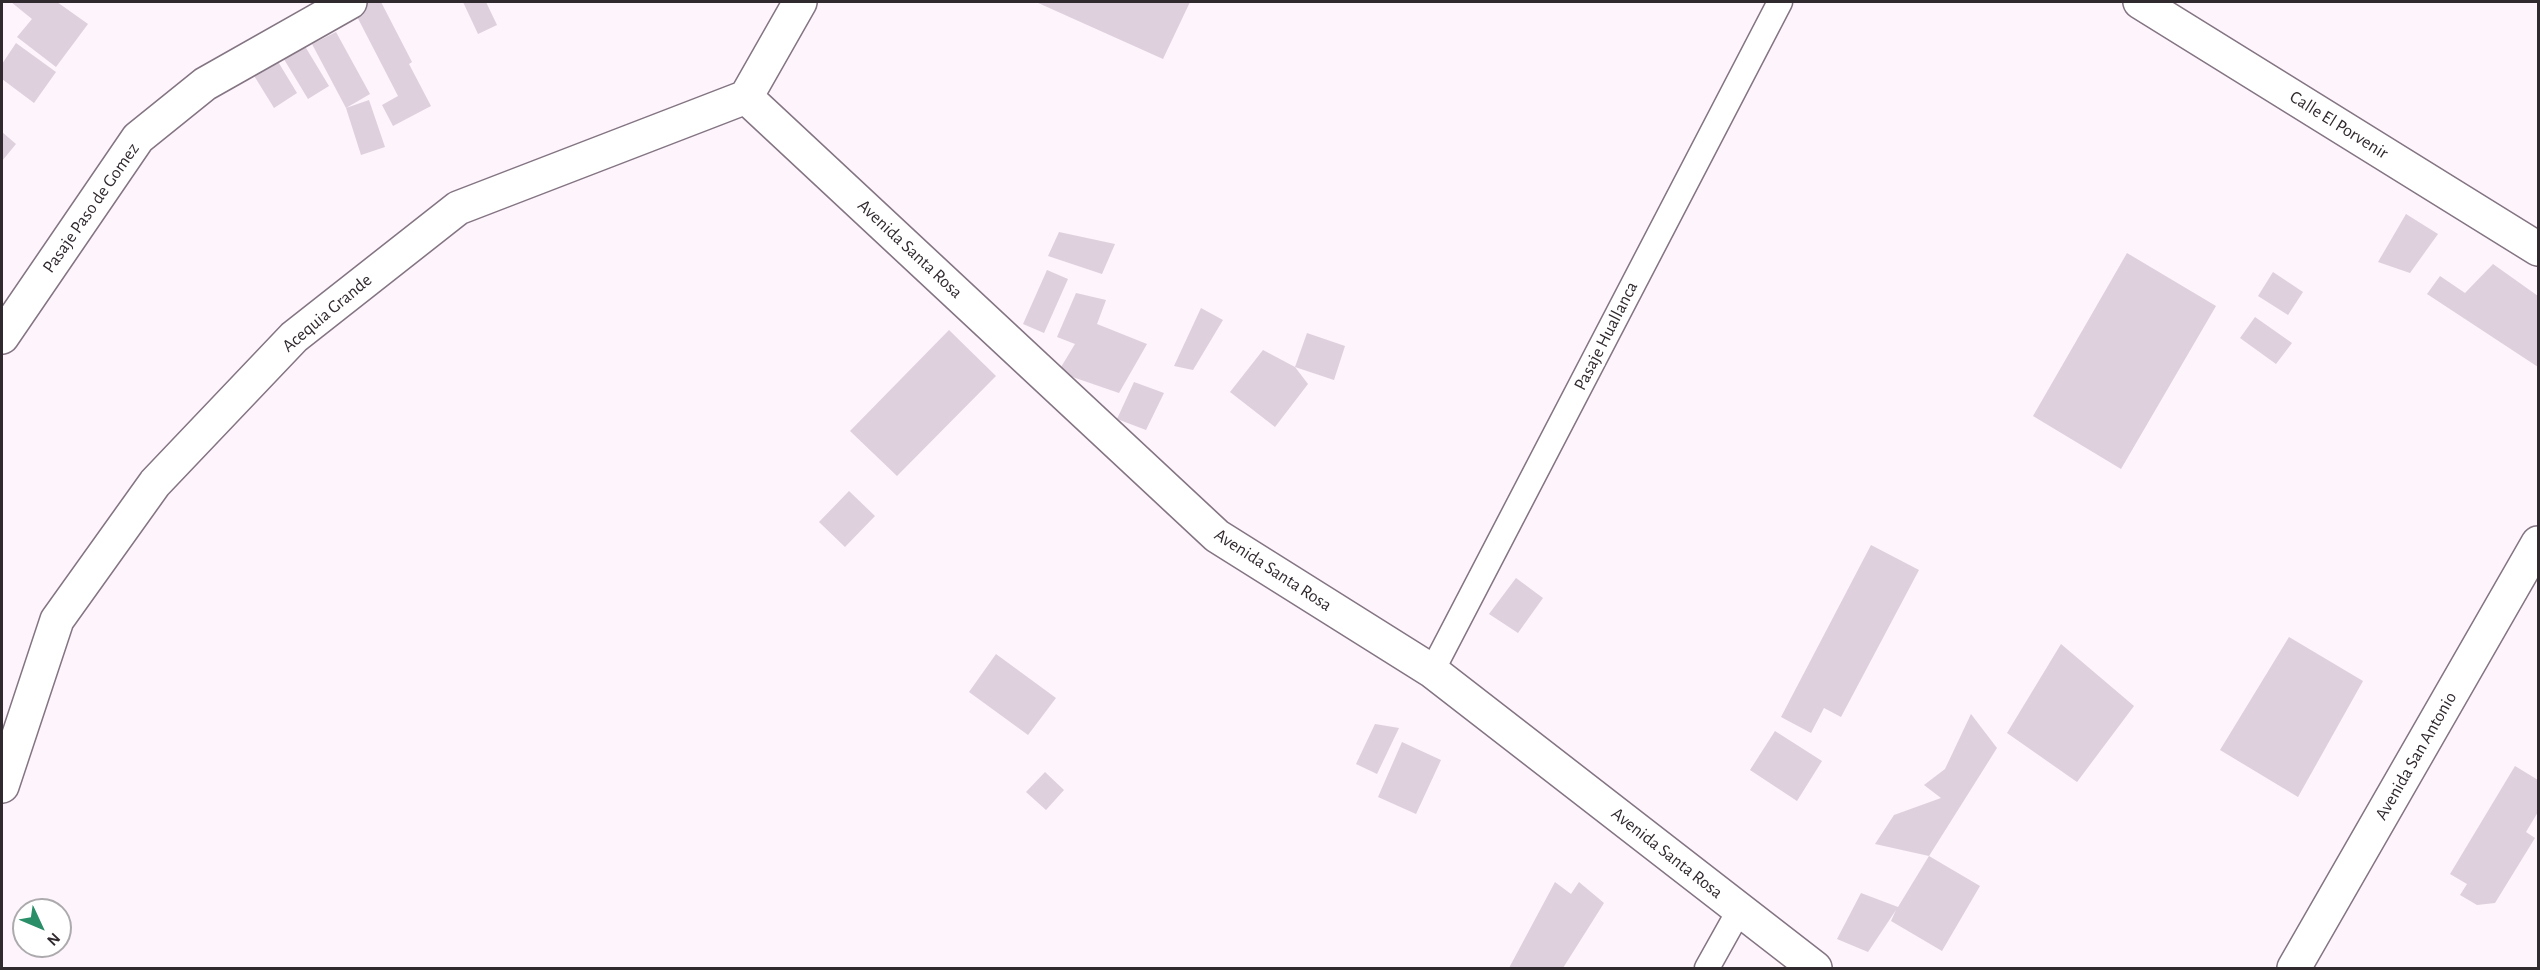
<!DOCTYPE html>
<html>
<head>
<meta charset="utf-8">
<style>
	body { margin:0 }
	#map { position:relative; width:2540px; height:970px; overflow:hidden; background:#fdf4fc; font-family:"Alegreya Sans",sans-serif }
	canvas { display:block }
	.frame { position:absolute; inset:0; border:3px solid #302a2f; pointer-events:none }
	.north { position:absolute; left:12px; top:898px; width:60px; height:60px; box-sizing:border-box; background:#fff; border:2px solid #acaaac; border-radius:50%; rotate:134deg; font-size:16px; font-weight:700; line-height:24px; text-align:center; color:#302a2f }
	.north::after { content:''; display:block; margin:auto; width:21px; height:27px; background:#2a8e69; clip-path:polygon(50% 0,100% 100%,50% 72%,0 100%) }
</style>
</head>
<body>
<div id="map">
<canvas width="2540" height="970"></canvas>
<div class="frame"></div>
<div class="north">N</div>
</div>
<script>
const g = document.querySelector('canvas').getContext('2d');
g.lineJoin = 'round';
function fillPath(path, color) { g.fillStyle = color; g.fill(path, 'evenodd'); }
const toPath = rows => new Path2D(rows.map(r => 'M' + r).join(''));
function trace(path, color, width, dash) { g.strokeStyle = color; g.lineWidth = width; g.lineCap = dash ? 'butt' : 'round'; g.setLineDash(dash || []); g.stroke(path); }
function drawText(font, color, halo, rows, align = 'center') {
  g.font = font + ' "Alegreya Sans",sans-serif'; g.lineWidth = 6; g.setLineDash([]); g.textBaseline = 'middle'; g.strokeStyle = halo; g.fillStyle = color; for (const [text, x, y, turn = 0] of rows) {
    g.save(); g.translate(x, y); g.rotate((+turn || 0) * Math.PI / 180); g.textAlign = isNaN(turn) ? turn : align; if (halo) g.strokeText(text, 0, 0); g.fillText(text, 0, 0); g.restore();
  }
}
fillPath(toPath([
	[11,2,57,2,88,24,56,67,17,37,32,19],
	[353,2,381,2,412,62,409,64,431,106,393,126,382,105,398,96,350,3],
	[463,2,486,2,497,25,478,34],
	[1036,2,1190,2,1163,59],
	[336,32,370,94,346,108,369,100,385,147,361,155,346,108,312,44],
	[16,43,56,72,34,103,2,79,2,64],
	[303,43,329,86,308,99,282,56],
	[277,60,297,93,274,108,253,74],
	[2,132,16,144,2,161],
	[2406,214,2438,234,2410,273,2378,262],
	[1059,232,1115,244,1102,274,1048,256],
	[2127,253,2216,306,2121,469,2033,416],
	[2493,264,2538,296,2538,367,2427,294,2440,276,2465,293],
	[1047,270,1068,279,1044,333,1023,324],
	[2273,272,2303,292,2288,315,2258,296],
	[1076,293,1106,300,1097,324,1147,344,1119,393,1058,372,1075,344,1057,337],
	[1201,308,1223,320,1193,370,1174,366],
	[2255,317,2292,343,2276,364,2240,338],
	[949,330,996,376,897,476,850,431],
	[1307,333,1345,346,1334,380,1295,367,1308,384,1275,427,1230,392,1263,350,1295,367],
	[1134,382,1164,393,1146,430,1117,419],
	[849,491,875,516,845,547,819,522],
	[1871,545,1919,570,1841,717,1824,708,1811,733,1781,717],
	[1516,578,1543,598,1518,633,1489,614],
	[2289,637,2363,681,2298,797,2220,750],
	[2061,644,2134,706,2077,782,2007,733],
	[996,654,1056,698,1028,735,969,692],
	[1971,714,1997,748,1929,856,1875,844,1894,815,1941,798,1924,785,1945,769],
	[1375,724,1399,728,1377,774,1356,764],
	[1775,731,1822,761,1797,801,1750,770],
	[1402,742,1441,760,1416,814,1378,797],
	[2515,766,2538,780,2538,812,2526,832,2535,838,2495,903,2477,905,2460,895,2467,884,2450,874],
	[1045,772,1064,790,1046,810,1026,792],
	[1929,856,1980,886,1942,951,1891,921,1896,910,1868,952,1837,939,1861,893,1898,907],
	[1555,882,1571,894,1579,882,1604,903,1563,968,1509,968]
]), '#dfd0dd');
const service = toPath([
	[1432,671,1780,2],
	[1707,968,1740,909]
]);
const minor = toPath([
	[2140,2,2538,249],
	[746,97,1217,536,1432,671,1815,968],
	[2,337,138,138,205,84,350,2],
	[2,786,57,620,155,483,294,337,458,208,746,97,800,2],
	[2294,968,2538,543]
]);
trace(service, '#837582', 27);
trace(minor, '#837582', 36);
trace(service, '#fff', 24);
trace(minor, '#fff', 33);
drawText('18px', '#302a2f', '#fff', [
	["Calle El Porvenir",2339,125,32],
	["Pasaje Paso de Gomez",91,208,-55],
	["Avenida Santa Rosa",910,249,43],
	["Acequia Grande",327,313,-40],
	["Pasaje Huallanca",1606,336,-63],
	["Avenida Santa Rosa",1273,570,33],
	["Avenida San Antonio",2416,756,-60],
	["Avenida Santa Rosa",1667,853,38]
]);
</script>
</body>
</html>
